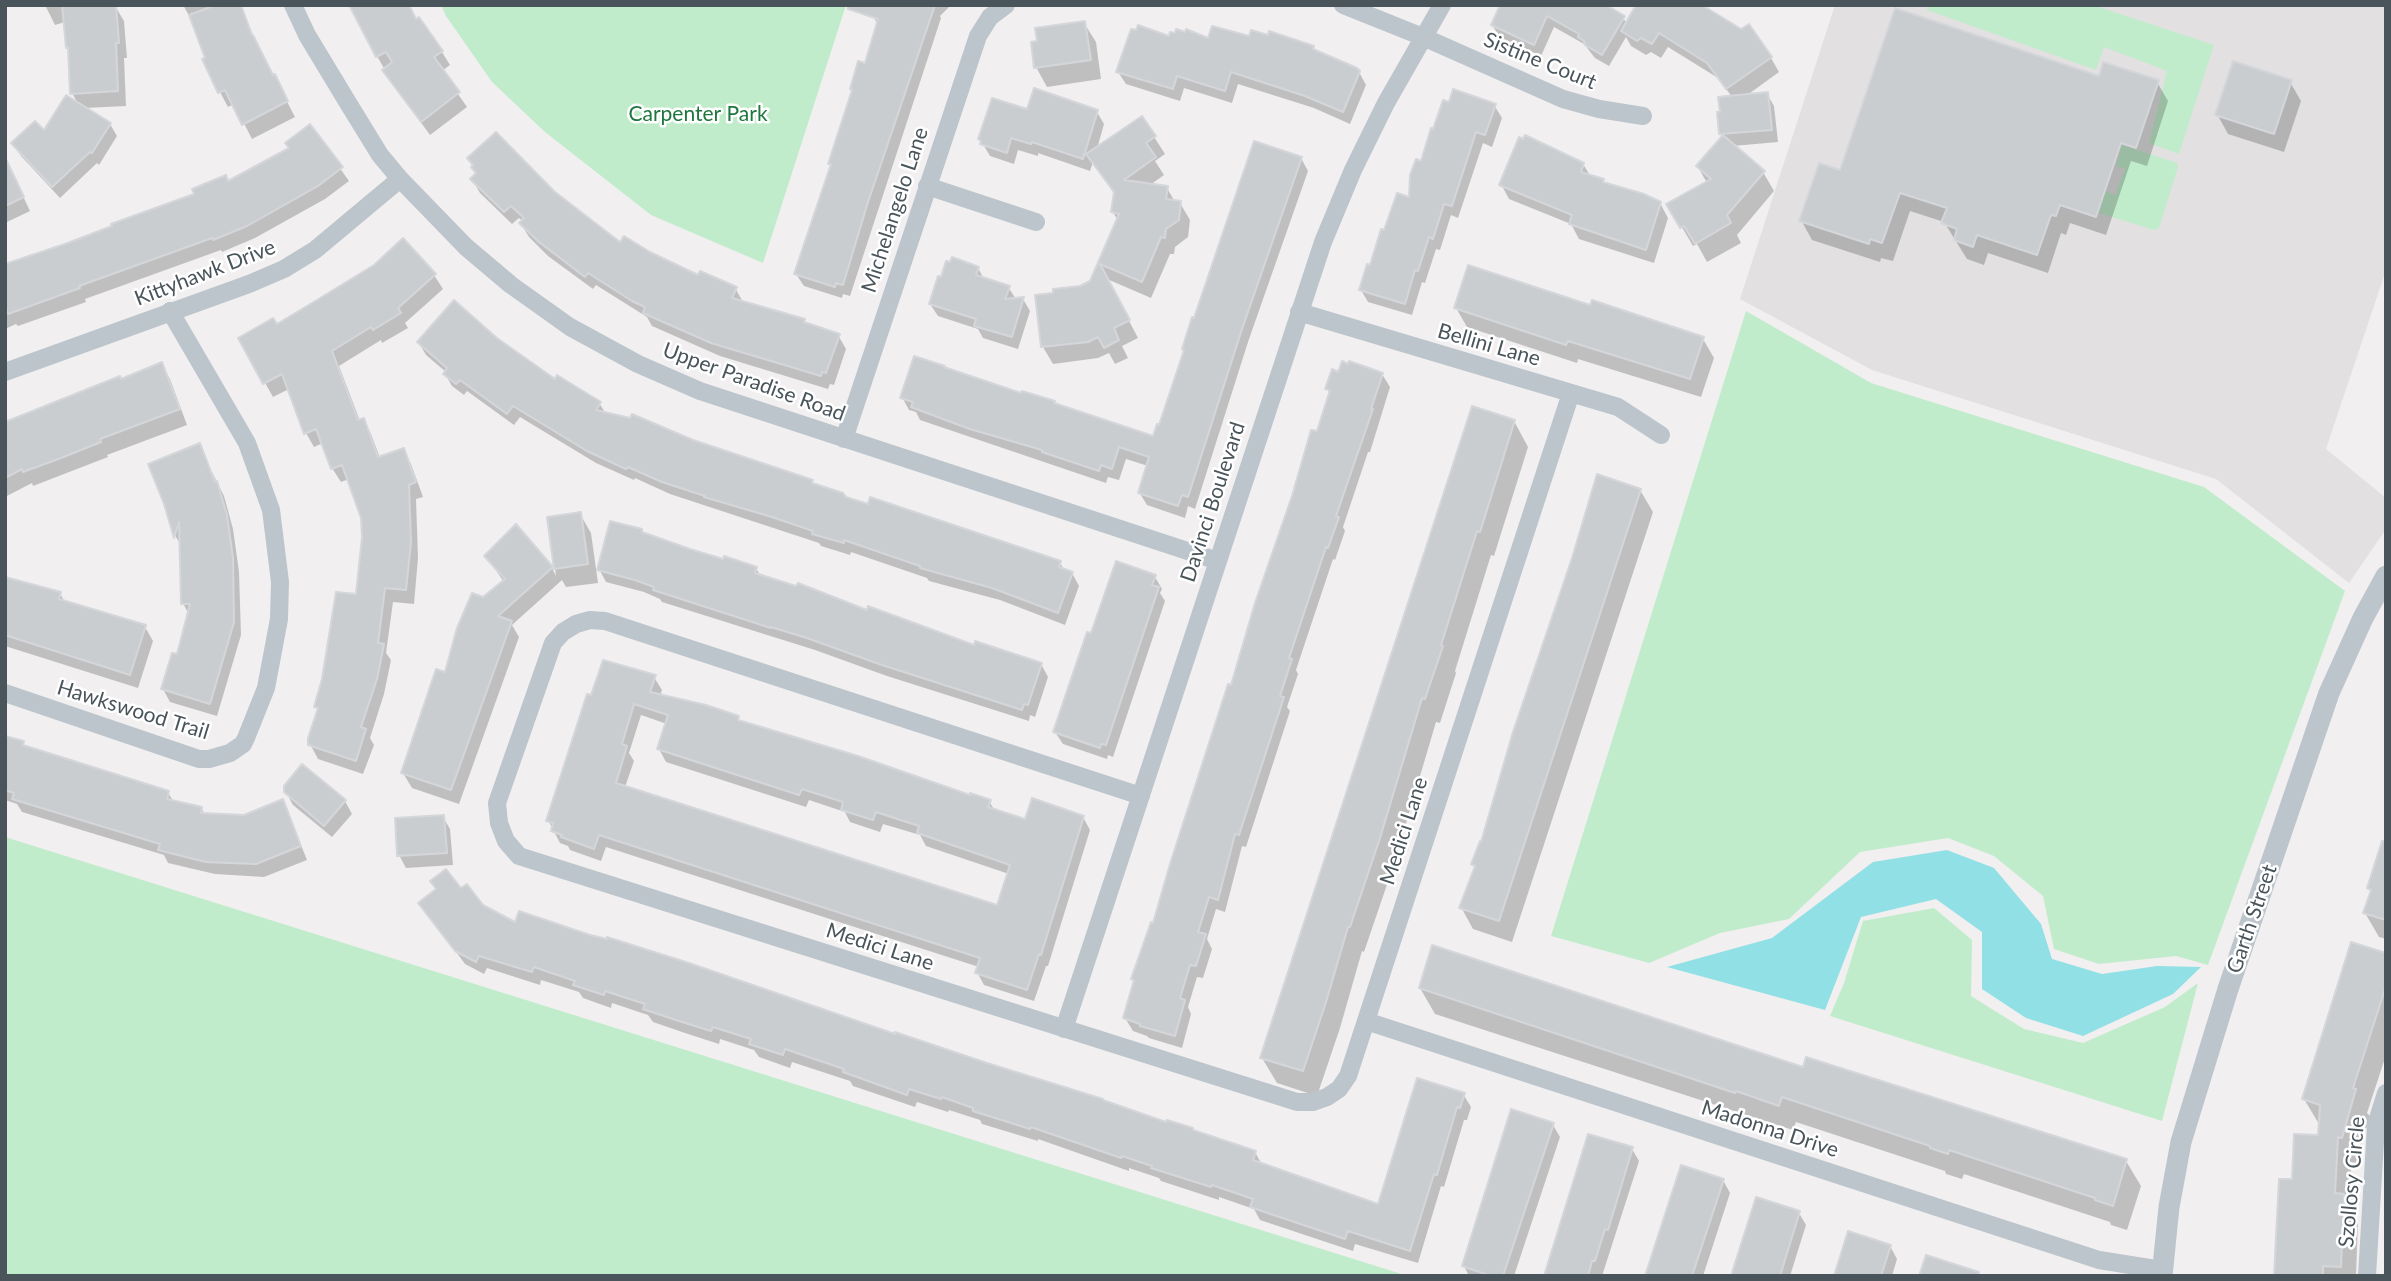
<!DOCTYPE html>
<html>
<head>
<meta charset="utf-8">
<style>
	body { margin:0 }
	#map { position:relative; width:2391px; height:1281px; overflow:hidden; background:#f1eff0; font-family:Lato,sans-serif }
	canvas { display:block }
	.frame { position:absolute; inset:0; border:7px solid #49555b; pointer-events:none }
</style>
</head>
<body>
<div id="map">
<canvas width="2391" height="1281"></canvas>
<div class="frame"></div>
</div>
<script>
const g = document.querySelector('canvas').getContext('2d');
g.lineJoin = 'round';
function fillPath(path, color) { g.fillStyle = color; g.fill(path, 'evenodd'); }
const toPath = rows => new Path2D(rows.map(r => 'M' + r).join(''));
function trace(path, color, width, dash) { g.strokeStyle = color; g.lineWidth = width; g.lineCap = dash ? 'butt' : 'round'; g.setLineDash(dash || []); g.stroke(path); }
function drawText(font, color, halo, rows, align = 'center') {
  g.font = font + ' Lato,sans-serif'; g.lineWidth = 5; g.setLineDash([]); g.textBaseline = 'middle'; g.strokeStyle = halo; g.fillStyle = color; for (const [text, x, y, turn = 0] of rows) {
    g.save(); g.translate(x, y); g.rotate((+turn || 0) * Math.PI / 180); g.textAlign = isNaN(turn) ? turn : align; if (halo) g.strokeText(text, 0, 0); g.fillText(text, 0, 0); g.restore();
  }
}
fillPath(toPath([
	[1835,5,2386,5,2386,270,2326,449,2386,498,2386,529,2349,583,2216,479,1872,370,1740,299]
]), '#e2e0e1');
fillPath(toPath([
	[441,5,846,5,763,263,651,215,545,132,492,82,446,16],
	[1929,5,2093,5,2214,45,2179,154,2149,143,2167,71,2104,47,2096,70,1927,10],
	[2122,145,2177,163,2178,167,2159,228,2154,230,2099,213,2105,191,2115,195,2125,169,2116,166],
	[1746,311,1871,383,2204,487,2345,591,2208,965,2176,956,2099,964,2054,949,2043,896,1994,856,1948,838,1860,852,1789,919,1720,933,1649,963,1551,936],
	[5,837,1408,1276,5,1276],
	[1934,908,1972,940,1971,996,2024,1029,2083,1043,2165,1007,2198,983,2162,1121,1830,1016,1844,983,1863,921]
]), '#c1eccb');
fillPath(toPath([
	[1947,850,1994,868,2041,924,2052,959,2102,974,2157,966,2201,967,2173,994,2083,1036,2026,1018,1982,989,1982,932,1936,899,1861,917,1825,1010,1667,967,1772,938,1873,862]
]), '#91e0e5');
fillPath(toPath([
	[45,5,115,6,124,21,127,58,124,58,126,106,85,108,110,124,117,136,99,165,97,163,60,198,21,156,13,144,44,133,78,104,72,93,70,51,67,47,65,22,55,25],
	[183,5,240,5,256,42,295,117,252,139,234,104,228,107,220,92,191,19],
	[877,5,951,5,940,16,941,18,850,296,843,294,842,298,804,286,796,274,832,166,830,163,866,66,878,25,873,16],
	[1502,5,1623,18,1627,24,1771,58,1779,72,1746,96,1767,94,1774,106,1778,142,1733,146,1763,172,1774,191,1737,235,1741,243,1707,262,1697,244,1693,246,1669,205,1707,183,1698,167,1723,138,1720,134,1732,97,1718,78,1668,47,1661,58,1651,52,1646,55,1631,46,1626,37,1609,66,1595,58,1584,44,1554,27,1541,56,1500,37,1492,25],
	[416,21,442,52,450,65,442,71,467,107,430,135,393,84,377,56],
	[1084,23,1096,42,1101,79,1047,87,1036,67],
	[1170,38,1209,41,1250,38,1313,48,1315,52,1359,72,1366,85,1350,124,1314,108,1238,84,1232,103,1184,88,1180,101,1126,84,1118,72],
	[2100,78,2157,82,2168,101,2147,166,2131,161,2106,235,2070,223,2066,235,2061,233,2048,273,1988,253,1984,265,1967,259,1944,222,1910,211,1893,261,1881,258,1880,262,1812,240,1801,220,1841,172],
	[2290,82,2301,101,2284,152,2228,134,2217,114],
	[1494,105,1502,118,1492,147,1483,143,1458,218,1451,215,1440,250,1436,249,1425,283,1422,282,1412,315,1368,302,1361,290,1385,232,1411,199,1422,163],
	[1028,111,1097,112,1104,124,1097,149,1142,118,1165,154,1155,161,1164,175,1150,185,1167,188,1175,202,1180,203,1190,220,1188,237,1175,247,1174,254,1170,254,1151,298,1107,279,1138,338,1122,346,1128,358,1115,364,1109,353,1098,358,1053,364,1043,347,1081,288,1091,282,1118,221,1113,212,1115,195,1093,162,1090,171,1038,153,1038,156,1018,150,1014,164,990,156,980,139],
	[310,126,349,181,325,199,255,238,222,252,221,250,85,299,86,302,18,326,16,324,5,329,5,266,65,246,228,183,291,149],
	[5,158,30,211,7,222,5,219],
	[469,158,554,193,621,244,649,254,699,277,735,288,743,302,804,321,806,324,838,335,846,349,834,385,830,384,828,389,720,356,652,326,647,317,596,285,593,289,548,256,529,237,521,224,523,221,519,218,512,224,480,193,472,179,477,174],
	[1301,158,1308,171,1248,342,1195,509,1188,506,1185,518,1147,505,1139,492,1148,466,1126,459,1119,480,1108,477,1106,483,920,420,916,412,909,410,902,397,1055,405,1155,438,1160,427,1196,320],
	[1583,164,1591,177,1603,181,1606,185,1660,203,1668,218,1654,263,1579,239,1571,224,1509,199,1501,184],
	[978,268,984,279,1008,287,1016,299,1023,299,1030,311,1018,349,983,338,978,329,938,316,930,304],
	[434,275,443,289,405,323,408,328,382,343,381,340,339,366,360,421,363,420,371,434,380,458,403,450,411,464,423,497,416,499,418,558,414,604,393,602,386,653,391,660,384,694,370,738,374,745,363,774,318,759,310,744,319,712,316,707,358,596,363,537,363,518,349,479,341,482,332,468,323,443,314,447,306,433,289,389,273,397,240,339],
	[1591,307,1703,339,1714,358,1701,397,1578,359,1577,363,1467,327,1456,308],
	[496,339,555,382,599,403,606,414,812,481,814,486,845,499,1060,563,1065,571,1072,573,1079,586,1065,625,1000,600,929,581,927,578,851,552,850,555,821,546,819,543,670,494,635,478,634,480,596,463,520,417,514,425,467,391,464,395,452,386,445,374,446,372,426,355,419,343],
	[161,365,170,379,187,425,107,455,108,457,33,486,32,483,5,497,5,426],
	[1340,374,1382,374,1390,387,1370,452,1368,452,1343,527,1345,531,1335,560,1333,559,1296,670,1298,674,1287,707,1290,711,1246,847,1242,846,1225,912,1216,909,1207,939,1212,949,1203,978,1197,977,1188,1007,1191,1014,1182,1048,1149,1038,1147,1036,1133,1031,1125,1018,1135,983,1133,979,1154,925,1318,434,1330,394,1327,389],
	[1514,421,1528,447,1494,556,1491,555,1455,671,1456,673,1440,723,1436,722,1394,864,1364,952,1362,951,1340,1028,1317,1096,1277,1083,1262,1058],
	[199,446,224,496,233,529,239,572,241,635,217,716,170,702,163,689,178,657,189,615,183,603,182,547,176,537,166,503],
	[1640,490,1653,512,1512,942,1473,929,1461,907,1476,868,1473,864],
	[580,514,591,533,598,583,566,587,562,580,512,625,519,637,459,804,412,788,403,773,446,674,484,599,504,582,486,556,552,568,556,576,549,519],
	[644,535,689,550,756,568,761,577,975,647,1041,664,1048,677,1035,717,1030,715,1029,721,887,676,815,650,662,602,660,599,644,592,606,582,599,569],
	[1155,577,1162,589,1160,593,1165,601,1113,757,1108,755,1107,759,1063,744,1055,732,1092,635],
	[5,578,60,593,65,603,145,627,153,641,138,688,5,646],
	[654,677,662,690,660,696,738,718,741,723,971,797,989,801,995,811,1026,822,1083,817,1090,830,1048,966,1046,966,1034,1001,984,985,977,972,979,967,606,847,601,861,570,850,568,846,560,843,548,820,588,696],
	[641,715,667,724,659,749,666,762,806,807,809,800,845,812,850,822,880,832,883,824,920,835,926,846,1009,874,998,907,625,787,634,761,629,753],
	[5,738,23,743,25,747,168,793,174,802,201,808,205,815,244,817,282,802,289,815,307,860,264,877,215,874,168,863,164,855,22,812,17,804,5,800],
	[286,792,345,801,352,814,332,837,293,805],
	[443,817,450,829,453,865,406,868,399,855],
	[2386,850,2386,939,2379,937,2365,913,2372,894,2369,888],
	[461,891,481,906,516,925,896,1036,1104,1102,1255,1152,1262,1165,1379,1206,1463,1094,1471,1107,1467,1120,1464,1120,1444,1187,1441,1186,1418,1263,1355,1244,1353,1251,1260,1220,1254,1209,1219,1197,1219,1200,1161,1181,1159,1178,1129,1168,1129,1171,1038,1139,1038,1141,982,1124,980,1120,949,1110,948,1112,917,1102,915,1107,853,1086,850,1081,792,1062,790,1068,759,1057,754,1050,720,1039,719,1044,688,1034,653,1022,648,1015,612,1003,611,1008,583,998,579,992,541,980,540,985,487,968,484,974,465,964,421,904],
	[2386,955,2386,1055,2367,1113,2370,1116,2356,1163,2351,1162,2350,1206,2358,1221,2356,1276,2277,1276,2293,1181,2320,1137,2319,1124,2304,1099],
	[1420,988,1804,1069,2126,1161,2141,1186,2127,1230,2111,1225,2110,1222,1964,1174,1962,1179,1946,1174,1945,1171,1796,1122,1793,1130,1435,1014],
	[1553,1125,1560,1137,1514,1276,1469,1276,1464,1266],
	[1632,1149,1639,1161,1602,1276,1546,1276],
	[1723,1180,1730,1193,1703,1276,1647,1276],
	[1799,1213,1806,1225,1790,1276,1733,1276],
	[1890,1246,1897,1259,1892,1276,1835,1276]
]), '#0003');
const building = toPath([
	[62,5,116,5,119,43,116,43,118,91,70,94,68,47,66,48,62,5],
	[216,5,241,5,252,35,253,35,273,75,275,74,288,101,242,125,225,90,218,93,202,59,205,58,189,15,216,5],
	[349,5,409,5,416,19,419,17,443,51,434,57,460,92,421,122,382,70,392,62,386,52,376,57,349,5],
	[848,5,935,5,868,202,843,285,836,283,835,287,794,274,831,164,828,164,852,90,850,89,858,61,865,63,878,19,848,9,848,5],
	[1500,5,1606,5,1625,16,1602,55,1585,45,1584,41,1578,37,1579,34,1547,16,1534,45,1491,25,1500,5],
	[1636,5,1702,5,1741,29,1749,24,1772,57,1726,89,1707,63,1659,33,1652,44,1641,38,1637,41,1621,31,1636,5],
	[1895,8,2099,76,2103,62,2159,80,2136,148,2121,143,2096,217,2060,205,2056,216,2051,215,2037,255,1977,235,1973,247,1954,240,1957,229,1941,223,1947,208,1900,193,1882,243,1870,239,1869,244,1799,221,1819,163,1840,170,1895,8],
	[1085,21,1091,60,1034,68,1031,42,1037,41,1035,28,1085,21],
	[1138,25,1169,36,1170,32,1175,33,1176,29,1185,32,1186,29,1208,38,1212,26,1249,36,1251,30,1268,35,1269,31,1314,46,1313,49,1357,68,1360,71,1343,112,1305,96,1231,72,1225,91,1177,76,1173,89,1116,72,1131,29,1136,30,1138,25],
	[2233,61,2292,80,2274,134,2215,115,2233,61],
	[1034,88,1098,110,1083,159,1032,142,1031,144,1011,138,1007,153,980,144,981,141,978,139,992,98,1027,109,1034,88],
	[1453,89,1496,104,1485,135,1476,132,1452,206,1444,204,1433,239,1429,237,1418,271,1415,270,1405,304,1359,290,1367,264,1370,265,1381,229,1384,230,1397,193,1409,197,1410,175,1416,159,1421,161,1431,128,1433,129,1443,100,1449,102,1453,89],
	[1768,92,1772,130,1719,134,1717,112,1720,112,1718,97,1768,92],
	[66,95,111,123,92,153,90,152,52,187,11,143,35,121,44,130,66,95],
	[1142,116,1156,136,1146,143,1156,157,1124,180,1168,186,1166,199,1181,201,1179,220,1166,229,1165,238,1161,237,1142,282,1100,264,1130,320,1114,328,1119,340,1104,348,1098,337,1088,342,1041,347,1035,295,1053,293,1053,289,1080,286,1090,281,1119,214,1111,212,1114,192,1086,154,1142,116],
	[310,124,343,167,318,186,247,226,213,240,212,238,79,286,80,288,8,314,5,305,5,264,65,244,112,226,111,224,194,194,192,189,226,175,228,181,289,148,285,143,310,124],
	[496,132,555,192,620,242,624,236,650,252,698,275,700,271,737,287,732,298,805,319,804,322,840,334,826,373,822,372,821,376,711,343,643,313,645,307,632,301,588,273,585,277,539,242,519,223,524,218,511,206,504,212,470,179,476,173,471,167,473,165,467,158,496,132],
	[1525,135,1584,163,1581,172,1604,179,1603,182,1644,194,1661,202,1646,250,1569,224,1572,215,1499,185,1519,137,1523,139,1525,135],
	[1723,135,1765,171,1727,215,1731,223,1695,244,1684,226,1680,228,1666,204,1711,179,1696,166,1723,135],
	[1254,141,1302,157,1242,329,1188,497,1182,495,1178,506,1138,493,1149,457,1119,447,1112,469,1101,465,1099,471,1042,452,1042,450,970,429,911,407,913,402,900,398,914,356,945,366,944,367,1021,393,1022,391,1055,401,1054,403,1153,436,1157,424,1159,425,1184,350,1182,349,1192,317,1194,318,1254,141],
	[5,157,24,197,5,206,5,157],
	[403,238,436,274,398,308,401,313,373,330,371,327,332,351,358,420,364,418,378,457,404,448,416,482,409,485,411,543,406,590,385,588,378,643,384,644,377,679,361,727,366,729,356,761,308,745,308,738,318,708,314,707,322,679,336,592,356,594,362,537,361,518,342,465,331,469,316,429,304,434,282,374,263,384,238,338,273,318,277,324,312,303,374,265,403,238],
	[952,257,979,267,976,275,1010,286,1005,299,1024,297,1012,337,974,326,976,319,929,304,938,276,941,277,946,261,950,262,952,257],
	[1468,265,1590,305,1592,300,1704,337,1690,379,1568,341,1566,345,1454,308,1468,265],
	[454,300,497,338,555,379,557,375,601,402,596,410,630,418,632,414,693,440,813,480,812,483,843,493,846,497,868,504,870,497,1061,561,1059,567,1073,572,1058,613,992,588,920,568,920,566,844,540,844,543,812,534,813,531,772,517,704,497,705,496,662,482,628,467,626,469,587,451,513,406,507,414,460,380,456,384,443,374,447,368,417,342,454,300],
	[1342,361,1348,364,1349,361,1383,373,1371,409,1373,409,1336,516,1339,517,1328,548,1326,547,1289,658,1292,659,1280,696,1284,697,1239,835,1235,834,1218,900,1209,897,1198,932,1206,934,1196,966,1190,965,1180,998,1185,1000,1175,1036,1140,1026,1140,1024,1123,1018,1134,980,1131,979,1151,922,1153,923,1170,864,1228,684,1231,685,1255,603,1292,496,1311,430,1317,431,1330,390,1325,389,1332,369,1338,372,1342,361],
	[162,362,180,409,100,439,101,442,61,458,23,472,22,469,5,478,5,422,120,376,121,379,162,362],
	[1472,406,1515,420,1480,532,1477,531,1441,645,1443,646,1425,699,1422,698,1380,838,1350,927,1348,927,1326,1002,1303,1071,1260,1058,1472,406],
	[200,443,215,482,217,481,227,515,233,558,234,622,210,704,161,689,172,653,177,654,190,604,181,604,179,522,174,538,164,504,148,464,200,443],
	[1597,474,1641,489,1499,921,1459,908,1475,866,1471,864,1480,841,1481,842,1513,732,1572,558,1597,474],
	[581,512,588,564,554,569,547,517,581,512],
	[610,521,642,529,642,532,690,549,723,559,724,556,757,567,755,573,796,586,798,583,867,610,868,606,974,645,975,641,1042,663,1028,705,1024,704,1022,710,879,664,807,638,771,627,771,628,653,590,654,587,635,580,597,570,610,521],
	[516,524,553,567,498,616,512,621,451,790,401,773,436,669,445,672,457,628,472,593,483,597,505,579,484,556,516,524],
	[1116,561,1156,575,1152,585,1159,587,1106,745,1101,744,1100,748,1053,732,1087,632,1091,633,1116,561],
	[5,577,61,592,59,599,146,625,130,675,5,635,5,577],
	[603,660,656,675,650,692,706,705,739,716,738,720,858,756,970,795,970,793,991,800,988,807,1025,819,1032,798,1084,816,1041,955,1039,954,1027,990,975,973,980,958,599,835,594,849,561,837,562,835,551,831,553,823,546,821,587,694,591,695,603,660],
	[634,704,668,715,657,749,799,795,802,789,843,802,841,810,873,820,876,812,919,826,917,833,1010,865,997,905,616,783,627,746,622,744,634,704],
	[5,736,24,741,23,745,169,791,167,799,202,807,201,813,244,815,283,799,301,846,256,864,206,862,158,850,160,844,12,799,14,793,5,790,5,736],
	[302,764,346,800,324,826,284,792,284,786,302,764],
	[444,815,447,853,397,856,395,818,444,815],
	[2382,841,2386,841,2386,920,2363,913,2371,890,2367,888,2382,841],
	[446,869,461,888,467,884,483,905,515,922,519,911,590,935,607,939,607,937,689,963,895,1034,895,1032,987,1063,1103,1099,1103,1100,1166,1122,1167,1120,1193,1128,1193,1130,1256,1151,1253,1160,1378,1204,1417,1078,1465,1093,1460,1108,1457,1107,1437,1175,1434,1174,1410,1251,1348,1231,1345,1239,1250,1207,1253,1199,1212,1185,1211,1187,1151,1168,1152,1166,1122,1156,1121,1158,1031,1127,1030,1129,973,1111,973,1108,942,1097,941,1099,909,1089,907,1095,843,1072,844,1069,785,1049,783,1055,749,1044,751,1039,713,1027,711,1031,679,1021,643,1009,645,1004,605,991,604,995,573,985,575,981,534,967,532,972,479,956,476,962,455,951,418,903,436,889,430,881,446,869],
	[2351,942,2386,953,2386,986,2353,1088,2356,1089,2342,1138,2338,1137,2335,1193,2344,1194,2341,1267,2323,1266,2323,1276,2274,1276,2279,1179,2292,1179,2294,1134,2318,1135,2320,1105,2302,1099,2351,942],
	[1432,945,1803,1067,1806,1057,2127,1159,2113,1206,2095,1200,2095,1198,1949,1150,1948,1154,1930,1148,1930,1146,1782,1097,1779,1106,1736,1091,1735,1093,1419,988,1432,945],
	[1511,1109,1554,1123,1503,1276,1491,1276,1462,1266,1511,1109],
	[1588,1134,1633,1147,1608,1230,1605,1229,1595,1261,1592,1261,1588,1276,1544,1276,1588,1134],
	[1681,1165,1724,1179,1692,1276,1645,1276,1681,1165],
	[1756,1197,1800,1211,1780,1276,1731,1276,1756,1197],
	[1848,1231,1891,1245,1881,1276,1834,1276,1848,1231],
	[1926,1255,1979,1272,1978,1276,1919,1276,1926,1255]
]);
fillPath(building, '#c9cdd0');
trace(building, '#d4d6da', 2);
trace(toPath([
	[293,5,307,35,345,98,380,155,400,179,466,247,511,285,570,327,638,364,700,391,1218,561],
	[1343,5,1423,37,1563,99,1599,109,1643,116],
	[927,186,1036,222],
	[1299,312,1618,407,1661,435],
	[5,372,249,284,284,269,315,250,400,179],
	[844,439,978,36,990,17,1006,5],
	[5,693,199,759,209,759,230,753,243,744,246,738,266,688,279,619,280,582,271,510,247,443,170,311],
	[1141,796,605,621,590,620,576,624,563,632,553,643,497,803,499,823,506,841,519,856,1297,1102,1313,1102,1327,1097,1339,1089,1348,1076,1571,393],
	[1366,1021,2099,1260,2162,1270],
	[1064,1029,1323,242,1353,170,1386,103,1442,5],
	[2367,1276,2376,1125,2386,1093]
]), '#bcc5cb', 18);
trace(toPath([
	[2162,1276,2169,1207,2181,1142,2228,989,2329,693,2363,618,2386,576]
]), '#bcc5cb', 21);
drawText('21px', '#49555b', '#fff', [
	["Sistine Court",1540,61,22],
	["Michelangelo Lane",895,210,-72],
	["Kittyhawk Drive",205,273,-21],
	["Bellini Lane",1489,345,16],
	["Upper Paradise Road",754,382,20],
	["Davinci Boulevard",1213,502,-72],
	["Hawkswood Trail",133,710,17],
	["Medici Lane",1404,831,-72],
	["Garth Street",2252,919,-71],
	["Medici Lane",880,947,18],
	["Madonna Drive",1770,1129,18],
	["Szollosy Circle",2352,1182,-85]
]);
drawText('21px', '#1e773e', '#fff', [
	["Carpenter Park",698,114]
]);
</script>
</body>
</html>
